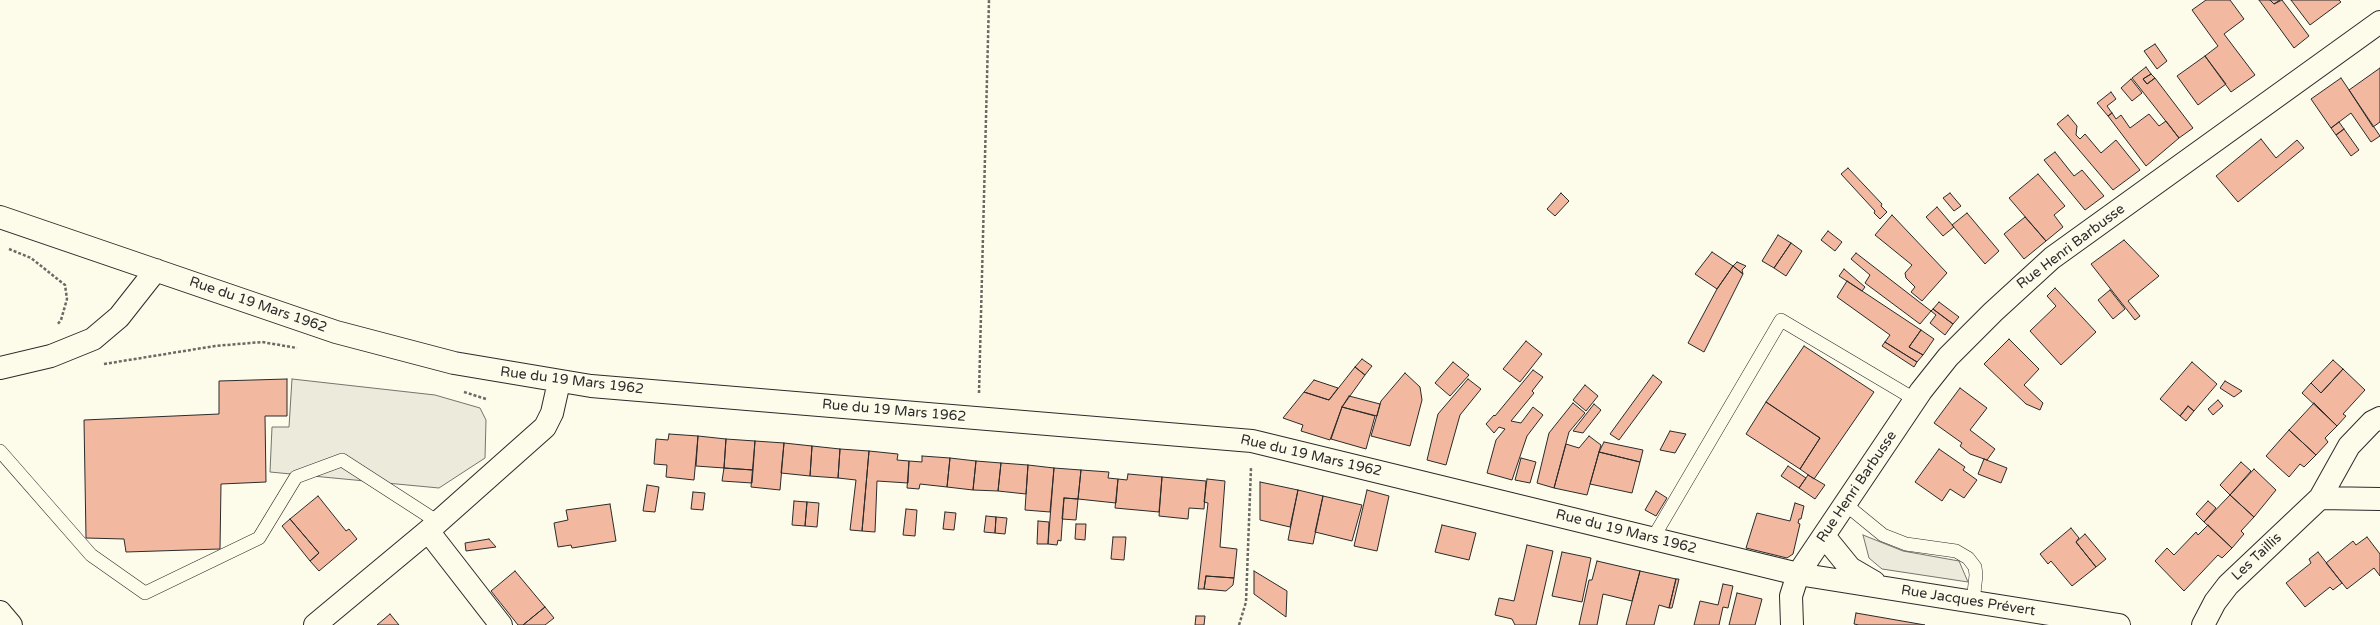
<!DOCTYPE html>
<html>
<head>
<meta charset="utf-8">
<style>
	body { margin:0 }
	canvas { display:block; background:#fdfbea }
</style>
</head>
<body>
<canvas width="2380" height="625"></canvas>
<script>
const g = document.querySelector('canvas').getContext('2d');
g.lineJoin = 'round';
function fillPath(path, color) { g.fillStyle = color; g.fill(path, 'evenodd'); }
const toPath = rows => new Path2D(rows.map(r => 'M' + r).join(''));
function trace(path, color, width, dash) { g.strokeStyle = color; g.lineWidth = width; g.lineCap = dash ? 'butt' : 'round'; g.setLineDash(dash || []); g.stroke(path); }
function drawText(font, color, halo, rows, align = 'center') {
  g.font = font + ' "Varela Round",sans-serif'; g.lineWidth = 3; g.setLineDash([]); g.textBaseline = 'middle'; g.strokeStyle = halo; g.fillStyle = color; for (const [text, x, y, turn = 0] of rows) {
    g.save(); g.translate(x, y); g.rotate((+turn || 0) * Math.PI / 180); g.textAlign = isNaN(turn) ? turn : align; if (halo) g.strokeText(text, 0, 0); g.fillText(text, 0, 0); g.restore();
  }
}
const parking = toPath([
	[292,379,435,395,480,408,486,420,485,458,439,488,270,472,272,427,289,427,292,379],
	[1863,535,1903,551,1959,561,1968,582,1882,569,1869,558,1863,535]
]);
fillPath(parking, '#eceadb');
trace(parking, '#74746e', 1);
const building = toPath([
	[2206,0,2230,0,2244,19,2224,34,2255,75,2231,92,2205,56,2218,46,2192,10,2206,0],
	[2259,0,2270,0,2274,4,2282,0,2309,36,2294,48,2259,0],
	[2270,0,2280,0,2274,4,2270,0],
	[2291,0,2339,0,2341,2,2310,25,2291,0],
	[2155,44,2167,61,2157,69,2144,51,2155,44],
	[2205,56,2226,84,2198,105,2177,76,2205,56],
	[2146,67,2151,74,2143,79,2147,84,2155,78,2193,128,2179,138,2132,78,2146,67],
	[2380,68,2380,122,2373,127,2349,90,2380,68],
	[2151,74,2155,78,2147,84,2143,79,2151,74],
	[2341,78,2380,136,2371,142,2351,113,2331,128,2311,99,2341,78],
	[2131,79,2142,93,2132,101,2121,88,2131,79],
	[2111,92,2116,99,2107,106,2112,113,2108,116,2097,103,2111,92],
	[2112,113,2116,119,2121,115,2130,128,2149,114,2159,126,2166,121,2179,138,2146,166,2108,116,2112,113],
	[2068,115,2077,126,2076,135,2080,139,2085,134,2101,153,2116,140,2140,170,2113,190,2057,124,2068,115],
	[2339,122,2344,129,2336,135,2331,128,2339,122],
	[2344,129,2359,150,2351,156,2336,135,2344,129],
	[2261,139,2276,158,2297,140,2304,148,2238,202,2216,176,2261,139],
	[2055,152,2074,176,2082,170,2104,196,2085,210,2044,160,2055,152],
	[1848,168,1882,204,1881,206,1887,212,1880,219,1874,213,1875,211,1841,174,1848,168],
	[2038,174,2065,206,2054,215,2063,227,2046,241,2009,198,2038,174],
	[1561,193,1569,201,1555,216,1547,209,1561,193],
	[1950,193,1961,206,1954,211,1943,198,1950,193],
	[1937,207,1954,227,1943,236,1926,217,1937,207],
	[1967,213,1999,251,1985,264,1952,225,1967,213],
	[1892,215,1947,273,1922,301,1911,292,1915,287,1906,278,1905,273,1912,265,1875,235,1892,215],
	[2025,217,2046,241,2024,259,2004,234,2025,217],
	[1828,231,1842,242,1835,251,1821,240,1828,231],
	[1778,235,1791,243,1774,268,1762,261,1778,235],
	[2124,240,2159,276,2128,301,2140,316,2135,320,2091,264,2124,240],
	[1791,243,1802,251,1786,276,1774,268,1791,243],
	[1712,252,1733,266,1717,289,1695,274,1712,252],
	[1856,253,1931,311,1920,324,1865,283,1870,275,1851,259,1856,253],
	[1737,262,1746,266,1742,270,1743,274,1733,266,1737,262],
	[1733,266,1743,274,1704,352,1688,343,1717,289,1733,266],
	[1844,269,1865,287,1862,291,1839,276,1844,269],
	[1847,281,1921,330,1909,347,1923,355,1917,362,1885,342,1890,335,1837,297,1847,281],
	[2055,288,2096,332,2061,365,2030,331,2056,306,2047,296,2055,288],
	[2110,290,2125,309,2113,319,2098,300,2110,290],
	[1939,302,1959,317,1953,324,1933,309,1939,302],
	[1933,309,1953,324,1945,335,1930,323,1936,315,1931,311,1933,309],
	[1921,330,1934,339,1923,355,1909,347,1921,330],
	[2009,339,2039,369,2024,385,2043,403,2040,410,2026,404,1984,364,2009,339],
	[1526,341,1542,354,1520,382,1503,369,1526,341],
	[1885,342,1917,362,1914,367,1882,346,1885,342],
	[1804,346,1874,392,1814,479,1800,469,1820,438,1766,402,1804,346],
	[1362,359,1372,366,1365,375,1355,367,1362,359],
	[2333,360,2343,369,2321,393,2311,383,2333,360],
	[1453,362,1469,375,1450,396,1435,383,1453,362],
	[2192,362,2217,384,2194,411,2188,406,2180,416,2160,399,2192,362],
	[1355,367,1365,375,1342,407,1330,440,1301,431,1303,425,1283,418,1304,392,1329,400,1355,367],
	[2343,369,2365,390,2343,414,2346,416,2337,426,2302,393,2311,383,2321,393,2343,369],
	[1533,370,1543,377,1532,391,1534,393,1511,421,1521,423,1533,407,1543,415,1527,436,1512,480,1487,473,1496,440,1505,429,1499,427,1494,433,1486,424,1494,415,1495,416,1533,370],
	[1405,373,1420,387,1422,400,1410,446,1371,436,1381,401,1405,373],
	[1653,375,1662,382,1619,440,1610,434,1653,375],
	[287,379,287,416,265,416,266,482,221,484,220,549,126,552,124,539,86,538,84,420,219,414,219,381,287,379],
	[1468,379,1481,389,1460,415,1446,465,1427,460,1438,414,1468,379],
	[1314,380,1338,388,1329,400,1304,392,1314,380],
	[2225,381,2242,391,2234,397,2220,388,2225,381],
	[1585,385,1598,396,1586,411,1573,400,1585,385],
	[1960,388,1987,408,1970,430,1995,449,1987,460,1970,454,1960,446,1962,443,1934,423,1960,388],
	[1349,396,1380,404,1377,416,1342,407,1349,396],
	[2218,400,2223,406,2213,415,2208,409,2218,400],
	[1766,402,1820,438,1800,469,1746,434,1766,402],
	[1573,403,1585,413,1569,432,1554,488,1537,483,1549,433,1573,403],
	[2314,403,2337,426,2325,438,2328,442,2316,455,2289,430,2314,403],
	[1594,404,1601,410,1583,433,1573,431,1594,404],
	[2188,406,2194,411,2186,421,2180,416,2188,406],
	[1342,407,1375,416,1366,449,1331,439,1342,407],
	[2289,430,2316,455,2304,467,2300,464,2289,477,2266,456,2289,430],
	[1670,431,1686,434,1675,453,1660,450,1670,431],
	[669,434,698,436,694,480,666,477,667,465,654,464,656,439,668,440,669,434],
	[698,436,726,439,724,468,696,466,698,436],
	[1589,436,1601,445,1587,495,1554,488,1566,444,1579,448,1589,436],
	[726,439,755,441,753,470,724,468,726,439],
	[755,441,784,443,780,490,751,487,755,441],
	[1604,442,1643,450,1640,462,1599,452,1604,442],
	[784,443,812,446,810,476,781,473,784,443],
	[812,446,840,449,838,478,810,476,812,446],
	[840,449,869,451,862,531,850,530,856,480,838,478,840,449],
	[1939,449,1965,467,1963,470,1977,480,1964,498,1950,489,1942,501,1915,482,1939,449],
	[869,451,898,454,897,460,909,461,908,483,877,481,875,532,862,531,869,451],
	[1599,452,1640,462,1632,493,1590,484,1599,452],
	[922,456,950,458,947,487,920,484,919,489,907,488,909,461,922,462,922,456],
	[950,458,976,461,973,490,947,487,950,458],
	[1521,458,1536,462,1530,483,1515,480,1521,458],
	[1984,459,2007,468,2001,483,1978,474,1984,459],
	[976,461,1001,463,998,491,973,490,976,461],
	[2241,462,2251,471,2230,495,2220,485,2241,462],
	[1001,463,1028,465,1026,494,998,491,1001,463],
	[1028,465,1054,468,1050,512,1025,510,1028,465],
	[1788,466,1806,478,1799,488,1781,476,1788,466],
	[724,468,753,470,752,483,722,481,724,468],
	[1054,468,1081,470,1078,499,1064,498,1061,541,1058,540,1057,545,1048,544,1054,468],
	[2254,469,2276,490,2254,517,2230,495,2254,469],
	[1081,470,1109,472,1108,478,1118,479,1116,503,1078,499,1081,470],
	[1128,474,1162,477,1159,512,1115,508,1118,479,1127,480,1128,474],
	[1808,475,1825,485,1815,499,1799,488,1808,475],
	[1162,477,1206,481,1204,509,1189,508,1188,519,1159,516,1162,477],
	[1207,479,1225,481,1220,547,1237,549,1234,578,1206,576,1204,589,1198,589,1208,503,1204,502,1207,479],
	[1260,482,1298,490,1290,527,1260,520,1260,482],
	[647,485,659,487,655,512,643,511,647,485],
	[1298,490,1323,496,1313,544,1288,540,1298,490],
	[1367,490,1389,496,1377,551,1354,546,1367,490],
	[1656,491,1667,498,1656,516,1645,510,1656,491],
	[693,492,705,493,703,510,691,509,693,492],
	[2230,495,2254,517,2241,531,2244,534,2232,548,2204,522,2230,495],
	[318,496,346,531,349,529,357,539,319,571,310,561,319,553,290,519,318,496],
	[1323,496,1362,505,1352,541,1315,532,1323,496],
	[1064,498,1078,499,1076,520,1062,519,1064,498],
	[794,501,807,502,805,526,792,525,794,501],
	[2208,501,2216,508,2204,522,2196,514,2208,501],
	[807,502,819,503,817,527,805,526,807,502],
	[1795,503,1804,506,1801,519,1799,519,1798,523,1800,524,1793,554,1787,558,1746,548,1757,513,1790,521,1795,503],
	[610,504,616,541,572,548,571,545,558,547,554,523,568,520,566,510,610,504],
	[906,509,917,510,915,536,903,535,906,509],
	[945,512,956,513,954,530,943,529,945,512],
	[986,516,996,517,995,533,984,532,986,516],
	[996,517,1007,518,1005,534,995,533,996,517],
	[290,519,319,553,310,561,282,526,290,519],
	[1038,521,1049,522,1048,544,1037,544,1038,521],
	[1076,524,1086,524,1085,540,1075,539,1076,524],
	[1442,525,1476,533,1469,560,1435,552,1442,525],
	[2208,525,2232,548,2222,558,2218,555,2184,591,2155,561,2167,548,2174,555,2196,532,2198,535,2208,525],
	[2071,528,2079,538,2076,542,2096,567,2072,586,2051,561,2048,564,2040,554,2071,528],
	[2085,534,2106,559,2096,567,2076,542,2085,534],
	[1113,537,1126,537,1124,560,1111,559,1113,537],
	[2367,537,2380,554,2380,576,2374,568,2347,589,2326,563,2353,541,2356,545,2367,537],
	[489,539,496,547,466,551,465,543,489,539],
	[1527,545,1553,551,1536,625,1515,625,1512,619,1495,615,1499,598,1514,601,1527,545],
	[1562,552,1591,558,1582,602,1552,596,1562,552],
	[2318,552,2342,583,2333,590,2330,587,2305,607,2286,583,2311,563,2309,559,2318,552],
	[1597,561,1640,571,1632,601,1603,594,1597,625,1579,625,1589,580,1592,580,1597,561],
	[515,571,545,607,523,625,518,625,491,591,515,571],
	[1254,571,1287,591,1286,617,1254,594,1254,571],
	[1640,571,1676,579,1669,608,1659,605,1654,625,1626,625,1640,571],
	[1206,576,1234,578,1233,585,1226,591,1204,589,1206,576],
	[1676,579,1679,579,1672,608,1669,608,1676,579],
	[1723,584,1733,586,1728,608,1723,607,1719,625,1694,625,1700,601,1718,605,1723,584],
	[1737,593,1762,599,1755,625,1729,625,1737,593],
	[545,607,554,618,545,625,523,625,545,607],
	[1856,613,1925,625,1859,625,1854,624,1856,613],
	[390,614,399,625,377,625,390,614],
	[1196,616,1205,616,1204,625,1195,625,1196,616]
]);
fillPath(building, '#f2b8a0');
trace(building, '#2b2b2b', 1);
const service = toPath([
	[0,451,91,555,145,593,259,538,296,477,342,460,438,522],
	[1845,504,1883,535,1906,544,1956,551,1968,558,1975,567,1976,575,1973,602],
	[1653,538,1781,320,1916,400]
]);
const minor = toPath([
	[0,217,336,332,454,363,591,386,1252,441,1798,574,2119,625],
	[0,368,51,356,93,339,119,317,156,270],
	[2320,498,2380,499],
	[428,531,501,625],
	[1824,536,1850,568,1874,582],
	[315,625,428,531,545,427,552,413,559,382],
	[1792,625,1791,596,1798,574,1921,391,1948,357,1993,312,2052,258,2380,22],
	[2203,625,2215,602,2228,585,2320,498,2349,446,2372,422,2380,418]
]);
const motorway = toPath([
	[0,612,11,625]
]);
trace(service, '#2b2b2b', 14);
trace(minor, '#2b2b2b', 24);
trace(motorway, '#2b2b2b', 24);
trace(toPath([
	[9,249,31,258,65,285,67,299,61,320,57,325],
	[104,364,215,346,262,342,297,348],
	[464,392,486,399],
	[979,393,989,0],
	[1239,625,1246,602,1251,468]
]), '#6a6964', 2.5, [3, 2]);
trace(service, '#fdfbea', 13);
trace(minor, '#fdfbea', 22);
trace(motorway, '#fdfbea', 22);
drawText('14px', '#2b2b2b', '#fdfbea', [
	["Rue Henri Barbusse",2071,247,-37],
	["Rue du 19 Mars 1962",258,305,19],
	["Rue du 19 Mars 1962",572,381,7],
	["Rue du 19 Mars 1962",894,411,5],
	["Rue du 19 Mars 1962",1311,456,13],
	["Rue Henri Barbusse",1857,487,-56],
	["Rue du 19 Mars 1962",1626,532,14],
	["Les Taillis",2257,557,-43],
	["Rue Jacques Prévert",1968,601,9]
]);
</script>
</body>
</html>
